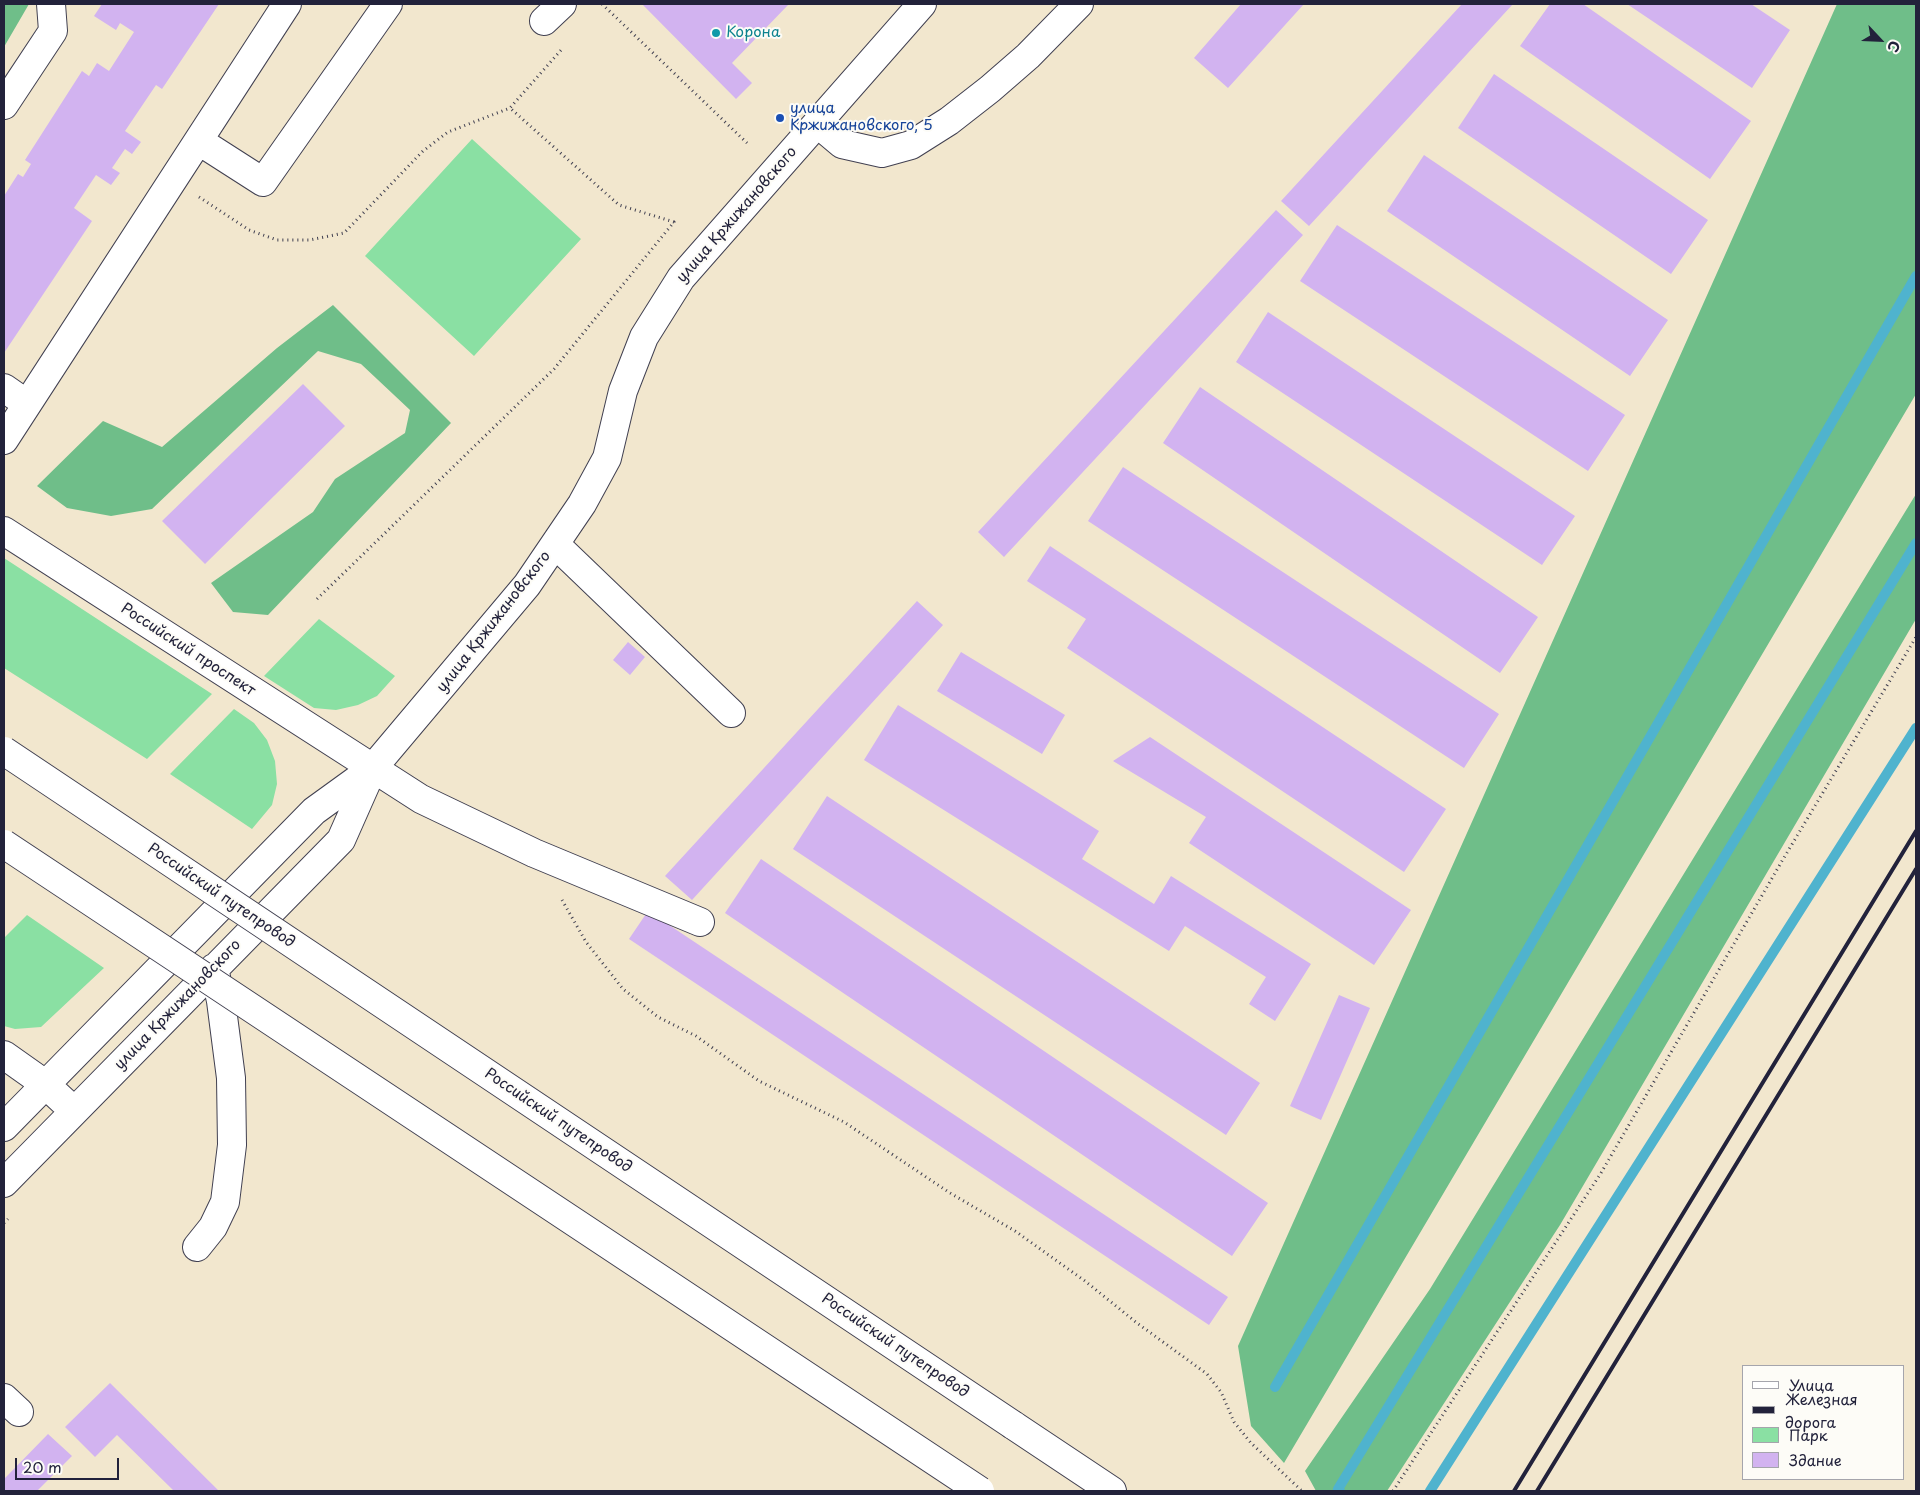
<!DOCTYPE html>
<html>
<head>
<meta charset="utf-8">
<style>
	body { margin:0 }
	#map { position:relative; width:1920px; height:1495px; overflow:hidden; background:#f2e7ce; font-family:"Playpen Sans",sans-serif }
	canvas { display:block }
	.frame { position:absolute; inset:0; border:5px solid #22223b; pointer-events:none }
	.legend { position:absolute; left:1742px; top:1365px; width:162px; height:115px; box-sizing:border-box; background:#fdfcf7; border:1px solid #a5a5ac; margin:0; padding:6px 9px; list-style:none; font-size:15px; color:#22223b }
	.legend li { display:flex; align-items:center; gap:10px; height:25px }
	.legend b { width:25px; border:1px solid #a5a5ac }
	.north { position:absolute; left:1855px; top:15px; width:50px; height:50px; -webkit-text-stroke:4px #fdfcf7; paint-order:stroke; rotate:115deg; font-size:14px; font-weight:700; line-height:20px; text-align:center; color:#22223b }
	.north::after { content:''; display:block; margin:auto; width:18px; height:22px; background:#22223b; clip-path:polygon(50% 0,100% 100%,50% 72%,0 100%) }
	.scale { position:absolute; left:15px; top:1458px; width:104px; height:22px; box-sizing:border-box; border:2px solid #22223b; border-top:0; padding-left:6px; font-size:15px; line-height:18px; white-space:nowrap; color:#22223b; -webkit-text-stroke:4px #fdfcf7; paint-order:stroke }
</style>
</head>
<body>
<div id="map">
<canvas width="1920" height="1495"></canvas>
<div class="frame"></div>
<ul class="legend">
<li><b style="height:6px;background:#fff"></b>Улица</li>
<li><b style="height:6px;background:#22223b"></b>Железная дорога</li>
<li><b style="height:14px;background:#8ae0a3"></b>Парк</li>
<li><b style="height:14px;background:#d2b3f0"></b>Здание</li>
</ul>
<div class="north">С</div>
<div class="scale">20 m</div>
</div>
<script>
const g = document.querySelector('canvas').getContext('2d');
g.lineJoin = 'round';
function fillPath(path, color) { g.fillStyle = color; g.fill(path, 'evenodd'); }
const toPath = rows => new Path2D(rows.map(r => 'M' + r).join(''));
function trace(path, color, width, dash) { g.strokeStyle = color; g.lineWidth = width; g.lineCap = dash ? 'butt' : 'round'; g.setLineDash(dash || []); g.stroke(path); }
function drawText(font, color, halo, rows, align = 'center') {
  g.font = font + ' "Playpen Sans",sans-serif'; g.lineWidth = 4; g.setLineDash([]); g.textBaseline = 'middle'; g.strokeStyle = halo; g.fillStyle = color; for (const [text, x, y, turn = 0] of rows) {
    g.save(); g.translate(x, y); g.rotate((+turn || 0) * Math.PI / 180); g.textAlign = isNaN(turn) ? turn : align; if (halo) g.strokeText(text, 0, 0); g.fillText(text, 0, 0); g.restore();
  }
}
fillPath(toPath([
	[472,139,581,239,474,356,365,256],
	[4,558,212,694,147,759,4,668],
	[319,619,395,676,377,696,358,705,336,710,314,708,264,676],
	[234,709,254,723,267,740,275,761,277,784,272,805,252,829,170,774],
	[27,915,104,968,41,1027,15,1029,4,1026,4,938]
]), '#8ae0a3');
fillPath(toPath([
	[4,4,29,4,4,47],
	[1837,4,1916,4,1916,394,1284,1463,1251,1426,1238,1346],
	[333,305,451,423,268,615,233,612,211,583,313,512,335,479,405,433,410,410,361,364,318,351,152,509,111,516,67,508,37,486,103,421,162,447,277,348],
	[1916,494,1916,619,1560,1225,1387,1491,1316,1491,1305,1471,1430,1289]
]), '#6fbe89');
trace(toPath([
	[1275,1387,1916,276],
	[1340,1491,1338,1489,1916,543],
	[1430,1491,1916,728]
]), '#4fb3ce', 10);
fillPath(toPath([
	[102,4,219,4,162,89,156,85,125,131,141,142,132,154,125,149,112,168,120,173,111,185,96,175,74,208,92,221,4,353,4,196,18,174,23,177,31,164,25,160,82,71,89,76,97,63,109,71,134,32,120,23,116,30,94,16],
	[642,4,789,4,732,63,752,83,736,99],
	[1241,4,1304,4,1228,88,1194,58],
	[1462,4,1513,4,1309,226,1281,201],
	[1550,4,1583,4,1751,121,1710,179,1520,46],
	[1627,4,1751,4,1790,30,1752,88],
	[1494,74,1708,220,1671,274,1458,128],
	[1424,155,1668,320,1630,376,1387,211],
	[1276,210,1303,235,1004,557,978,532],
	[1337,225,1625,415,1588,471,1300,281],
	[1268,312,1575,516,1542,565,1236,362],
	[303,384,345,426,205,564,162,521],
	[1200,387,1538,617,1500,673,1163,443],
	[1123,467,1499,714,1464,768,1088,521],
	[1050,546,1446,809,1404,872,1067,648,1086,619,1027,581],
	[917,601,943,625,692,900,665,876],
	[628,642,645,657,630,675,613,660],
	[961,652,1065,715,1042,754,937,691],
	[898,705,1099,831,1082,859,1154,904,1171,876,1311,964,1275,1021,1249,1004,1266,977,1185,926,1169,951,864,760],
	[1150,737,1411,910,1374,965,1189,843,1206,817,1113,761],
	[827,796,1260,1083,1226,1135,793,849],
	[761,859,1268,1203,1232,1256,725,913],
	[648,911,1228,1297,1209,1325,629,939],
	[1339,995,1370,1008,1321,1120,1290,1106],
	[110,1383,219,1491,174,1491,117,1435,95,1457,65,1427],
	[48,1434,72,1456,37,1491,4,1491,4,1479,9,1474,16,1481,9,1474]
]), '#d2b3f0');
const minor = toPath([
	[544,21,562,4],
	[4,105,53,31,51,4],
	[817,123,842,144,882,153,911,145,949,121,990,89,1028,56,1079,4],
	[199,141,263,182,388,4],
	[4,388,27,404],
	[4,440,287,4],
	[4,531,421,799,534,853,700,922],
	[555,544,731,713],
	[4,1055,45,1084,74,1111],
	[4,1127,314,811,372,769,527,585,582,504,607,458,623,391,644,337,681,278,922,4],
	[4,1183,341,840,372,770],
	[197,1247,213,1227,225,1202,232,1145,231,1078,221,1001,214,968],
	[4,1398,19,1412]
]);
const major = toPath([
	[1013,1425,1112,1491]
]);
trace(minor, '#414051', 30);
trace(major, '#414051', 30);
trace(toPath([
	[602,4,747,143],
	[199,197,249,230,277,240,310,240,344,233,423,151,448,132,510,108,563,48],
	[317,599,554,369,674,222,619,205,510,108],
	[562,900,586,942,623,989,658,1017,696,1036,759,1081,844,1122,950,1193,1015,1231,1085,1281,1137,1323,1207,1374,1221,1392,1234,1422,1251,1443,1302,1491],
	[4,1223,8,1219],
	[1393,1491,1601,1173,1782,861,1916,637]
]), '#414051', 3, [1, 4]);
trace(minor, '#fff', 28);
trace(major, '#fff', 28);
trace(toPath([
	[1514,1491,1916,831],
	[1537,1491,1916,869]
]), '#22223b', 4);
const majorBridge = toPath([
	[4,751,1013,1425],
	[4,844,980,1491]
]);
trace(majorBridge, '#414051', 30, []);
trace(majorBridge, '#fff', 28);
for (const [x, y, r, color] of [
	[716,33,5,"#0f9aa8"],
	[780,118,5,"#1a4fb4"]
]) { const dot = new Path2D(); dot.arc(x, y, r, 0, 2 * Math.PI); g.fillStyle = color; g.fill(dot); trace(dot, '#fdfcf7', 2); }
drawText('15px', '#0d838f', '#fdfcf7', [
	["Корона",726,33]
], 'left');
drawText('15px', '#164399', '#fdfcf7', [
	["улица",790,109],
	["Кржижановского, 5",790,126]
], 'left');
drawText('15px', '#22223b', '#fdfcf7', [
	["улица Кржижановского",737,215,-49],
	["улица Кржижановского",494,622,-52],
	["Российский проспект",188,650,33],
	["Российский путепровод",221,896,34],
	["улица Кржижановского",178,1005,-46],
	["Российский путепровод",558,1121,34],
	["Российский путепровод",895,1346,34]
]);
</script>
</body>
</html>
